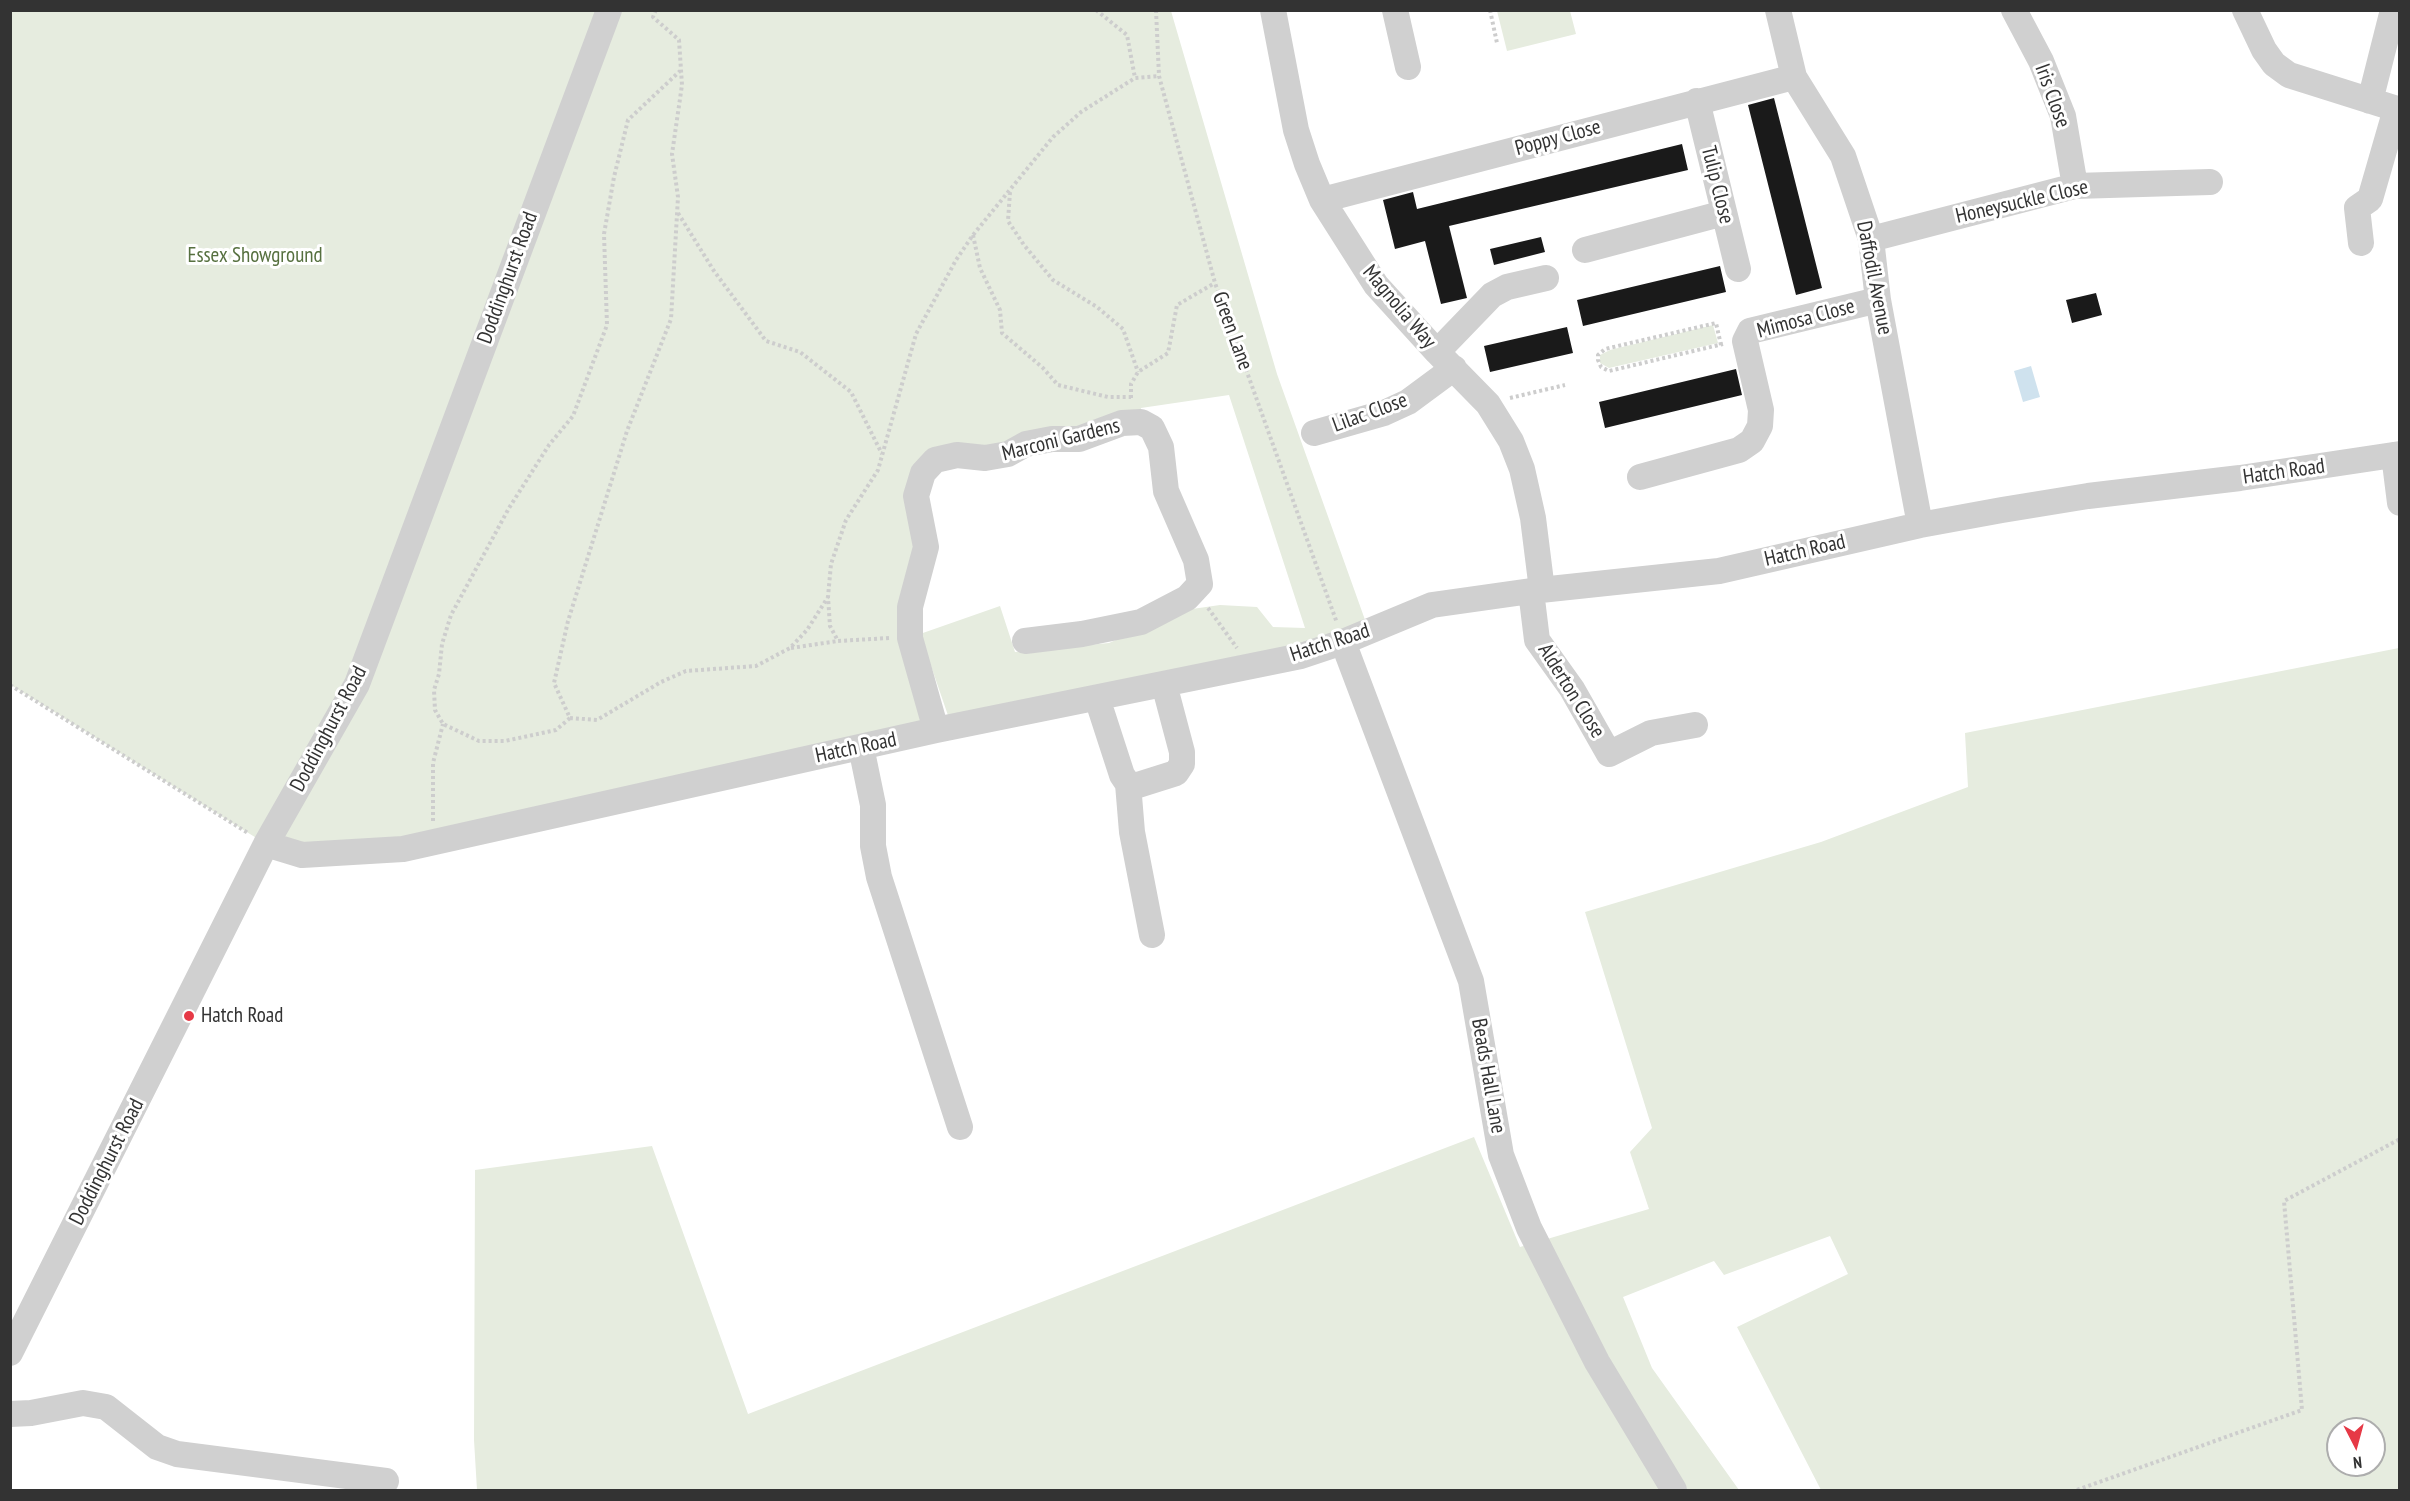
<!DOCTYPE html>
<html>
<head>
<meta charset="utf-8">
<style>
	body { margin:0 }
	#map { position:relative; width:2410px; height:1501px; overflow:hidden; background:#fff; font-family:"PT Sans Narrow",sans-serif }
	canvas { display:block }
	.frame { position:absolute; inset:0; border:12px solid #333; pointer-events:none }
	.north { position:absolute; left:2326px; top:1417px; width:60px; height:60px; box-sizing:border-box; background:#fff; border:2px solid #adadad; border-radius:50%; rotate:174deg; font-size:16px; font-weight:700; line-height:24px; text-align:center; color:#333 }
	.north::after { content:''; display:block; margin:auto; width:21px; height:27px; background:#e63946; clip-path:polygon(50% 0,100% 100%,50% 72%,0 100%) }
</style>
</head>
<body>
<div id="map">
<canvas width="2410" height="1501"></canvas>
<div class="frame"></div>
<div class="north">N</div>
</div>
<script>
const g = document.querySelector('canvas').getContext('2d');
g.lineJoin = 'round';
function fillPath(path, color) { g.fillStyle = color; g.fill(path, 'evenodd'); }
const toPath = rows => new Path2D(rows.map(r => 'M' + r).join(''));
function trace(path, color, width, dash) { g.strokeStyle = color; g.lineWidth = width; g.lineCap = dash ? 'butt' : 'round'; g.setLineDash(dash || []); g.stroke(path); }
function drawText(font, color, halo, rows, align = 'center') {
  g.font = font + ' "PT Sans Narrow",sans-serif'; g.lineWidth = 6; g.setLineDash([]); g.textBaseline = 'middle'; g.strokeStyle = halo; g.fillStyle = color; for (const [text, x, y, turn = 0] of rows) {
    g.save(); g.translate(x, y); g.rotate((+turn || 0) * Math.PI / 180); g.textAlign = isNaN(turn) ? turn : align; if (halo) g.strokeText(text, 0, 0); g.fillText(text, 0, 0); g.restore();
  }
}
fillPath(toPath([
	[10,11,1171,11,1277,374,1369,631,952,727,920,634,1000,606,1015,652,1109,643,1185,610,1220,605,1257,607,1273,627,1305,628,1229,395,1141,408,1139,422,923,473,910,607,936,730,403,849,266,844,11,685],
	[1497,11,1570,11,1576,34,1507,51],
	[1713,325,1718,343,1609,368,1600,363,1600,355,1610,350],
	[2399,648,2399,1490,1821,1490,1737,1327,1848,1274,1830,1236,1724,1275,1714,1261,1623,1297,1652,1368,1739,1490,477,1490,474,1440,475,1170,652,1146,748,1414,1474,1137,1520,1247,1649,1209,1630,1152,1652,1128,1585,912,1821,842,1968,787,1965,733],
	[2338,1429,2374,1429,2374,1465,2338,1465]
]), '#e6ecdf');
fillPath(toPath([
	[2031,366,2040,397,2023,402,2014,371]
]), '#cfe2ee');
fillPath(toPath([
	[1774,98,1822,288,1796,295,1748,105],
	[1682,144,1688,170,1449,226,1467,298,1441,304,1425,241,1395,249,1383,200,1413,192,1417,209],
	[1541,237,1545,252,1494,265,1490,249],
	[1720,266,1726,292,1583,326,1577,300],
	[2096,293,2102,315,2072,323,2066,300],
	[1567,327,1573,353,1490,372,1484,346],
	[1736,369,1742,395,1605,428,1599,402]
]), '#1a1a1a');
trace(toPath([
	[656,10,653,17,679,40,682,85,672,154,678,197,671,319,627,431,568,621,554,683,570,718,597,720,661,682,686,671,756,666,790,648,807,630,828,597],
	[1096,10,1127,35,1135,78,1159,76],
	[1156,10,1159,76,1215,283,1337,623],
	[1490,10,1497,43],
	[1010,192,1008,221,1024,245,1053,280,1097,307,1123,329,1138,372],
	[678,213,714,271,766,341,800,352,851,392,882,454],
	[973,235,980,268,1000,310,1002,333,1043,368,1058,385,1108,397,1131,397],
	[1721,345,1716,323,1605,349,1598,355,1598,360,1601,367,1609,371,1723,344],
	[1131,398,1131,384,1138,372,1168,353,1177,305,1215,283],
	[1510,398,1565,385],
	[1208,608,1237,648],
	[889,638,838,641,830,626,828,597,831,564,846,520,878,470,916,334,956,260,973,235,1053,137,1081,112,1135,78],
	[791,648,838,641],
	[10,685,248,833],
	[570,718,556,730,505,741,479,741,443,724,435,710,434,690,439,674,442,644,451,615,509,508,549,445,573,416,607,325,604,234,614,177,628,120,680,71],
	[433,821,433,763,443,724],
	[2077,1490,2302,1410,2284,1201,2400,1139]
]), '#cdcdcd', 4, [3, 3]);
trace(toPath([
	[1273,10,1296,130,1307,164,1322,200,1376,285,1437,352,1488,404,1511,441,1522,469,1533,518,1542,590],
	[1395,10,1408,67],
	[1778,10,1794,77,1843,156,1871,239,1878,300,1920,525],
	[2014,10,2041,61,2063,116,2075,186],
	[2245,10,2264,50,2274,64,2289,75,2400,110],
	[1697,101,1738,269],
	[2370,101,2393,10],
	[1322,200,1794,77],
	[1871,239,2075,186,2210,182],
	[2361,243,2357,208,2370,199,2396,109],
	[1585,250,1724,213],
	[1437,352,1492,295,1507,287,1546,278],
	[1314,433,1384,413,1408,402,1454,368],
	[2394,455,2400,503],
	[1640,477,1739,450,1752,441,1760,426,1761,410,1745,341,1750,331,1878,300],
	[1531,591,1537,640,1572,689,1609,754,1651,733,1695,725],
	[1343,642,1471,981,1501,1155,1529,1228,1597,1362,1674,1490],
	[1097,698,1122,775,1128,784,1138,785,1176,773,1182,764,1182,752,1164,684],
	[936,730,910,638,910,607,926,547,916,496,923,473,935,460,957,455,985,458,1008,454,1026,444,1052,439,1079,439,1122,423,1141,422,1152,428,1161,447,1166,491,1196,560,1200,584,1187,598,1141,622,1082,634,1025,641],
	[861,747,873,805,873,846,879,877,960,1127],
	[1128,784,1132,832,1152,935],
	[266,844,302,855,403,849,936,730,1301,656,1343,642,1432,605,1531,591,1719,571,1920,525,2002,510,2088,496,2240,478,2400,454],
	[10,1353,266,844,357,684,609,10],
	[10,1414,31,1413,83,1403,106,1407,157,1447,177,1454,386,1481]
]), '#d0d0d0', 26);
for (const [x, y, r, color] of [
	[189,1016,6,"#e63946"]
]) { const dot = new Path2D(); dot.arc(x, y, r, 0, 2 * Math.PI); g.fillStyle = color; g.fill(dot); trace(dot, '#fff', 2); }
drawText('21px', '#333', '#fff', [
	["Iris Close",2052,96,70],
	["Poppy Close",1558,138,-15],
	["Tulip Close",1717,185,76],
	["Honeysuckle Close",2022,202,-13],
	["Doddinghurst Road",508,278,-70],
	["Daffodil Avenue",1874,278,79],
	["Magnolia Way",1399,307,50],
	["Mimosa Close",1806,319,-15],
	["Green Lane",1232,331,70],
	["Lilac Close",1370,413,-20],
	["Marconi Gardens",1061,440,-14],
	["Hatch Road",2284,472,-8],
	["Hatch Road",1805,551,-13],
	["Hatch Road",1330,643,-18],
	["Alderton Close",1571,691,58],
	["Doddinghurst Road",329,729,-62],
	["Hatch Road",856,748,-12],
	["Beads Hall Lane",1488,1076,80],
	["Doddinghurst Road",107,1162,-63]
]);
drawText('21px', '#56703f', '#fff', [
	["Essex Showground",255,256]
]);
drawText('21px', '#333', '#fff', [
	["Hatch Road",201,1016]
], 'left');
</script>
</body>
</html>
